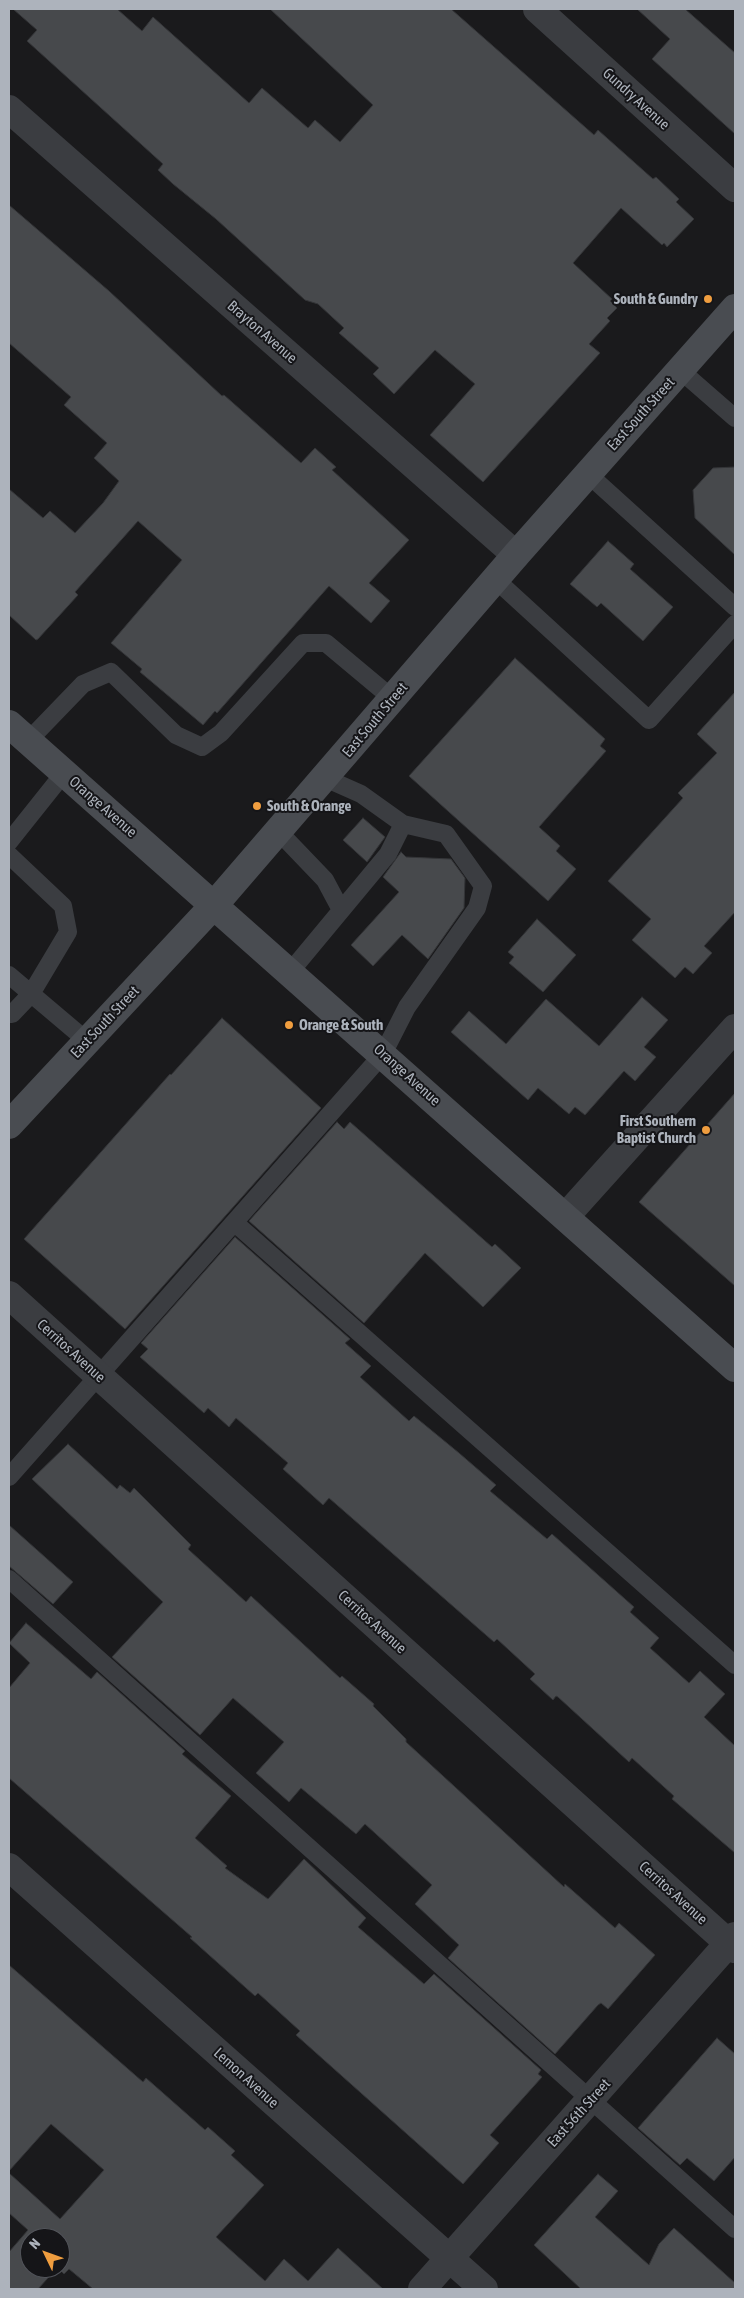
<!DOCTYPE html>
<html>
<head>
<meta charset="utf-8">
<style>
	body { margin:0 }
	#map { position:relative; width:744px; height:2298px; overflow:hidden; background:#1a1a1c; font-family:"Asap Condensed",sans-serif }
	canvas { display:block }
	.frame { position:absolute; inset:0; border:10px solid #adb3bc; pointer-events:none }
	.north { position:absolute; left:20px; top:2228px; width:50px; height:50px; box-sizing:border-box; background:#151518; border:1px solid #52545a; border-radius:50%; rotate:312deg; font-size:14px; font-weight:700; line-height:20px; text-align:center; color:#adb3bc }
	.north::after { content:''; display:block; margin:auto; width:18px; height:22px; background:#ef9d3f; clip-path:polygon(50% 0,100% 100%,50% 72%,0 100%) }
</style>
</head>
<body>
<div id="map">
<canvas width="744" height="2298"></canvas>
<div class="frame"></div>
<div class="north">N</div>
</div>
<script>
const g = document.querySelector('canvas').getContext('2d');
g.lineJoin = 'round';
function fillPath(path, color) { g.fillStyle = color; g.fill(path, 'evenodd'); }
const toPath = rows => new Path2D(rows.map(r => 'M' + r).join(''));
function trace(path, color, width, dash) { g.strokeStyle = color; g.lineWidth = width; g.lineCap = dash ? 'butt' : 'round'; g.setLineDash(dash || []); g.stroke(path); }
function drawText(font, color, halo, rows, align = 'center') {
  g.font = font + ' "Asap Condensed",sans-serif'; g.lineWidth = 4; g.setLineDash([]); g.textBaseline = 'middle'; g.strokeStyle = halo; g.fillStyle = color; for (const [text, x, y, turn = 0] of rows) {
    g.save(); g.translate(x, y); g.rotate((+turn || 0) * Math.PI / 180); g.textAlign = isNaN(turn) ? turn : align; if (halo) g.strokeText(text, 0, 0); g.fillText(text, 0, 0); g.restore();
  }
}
const building = toPath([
	[13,9,117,9,142,31,153,17,249,103,262,88,308,128,315,120,340,142,373,105,270,9,451,9,594,135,598,130,653,179,656,177,679,199,676,202,694,219,667,247,664,243,662,245,621,208,573,263,612,299,610,301,617,308,607,318,610,321,589,344,600,353,483,482,430,435,475,384,435,350,394,394,373,374,379,368,339,333,344,328,318,304,305,300,216,219,173,184,158,170,163,164,27,41,37,30,13,9],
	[637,9,685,9,735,53,735,134,652,59,670,39,637,9],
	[9,205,109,291,222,396,224,395,301,463,315,448,336,467,332,470,409,540,369,583,390,601,371,623,329,586,217,713,215,711,203,725,140,672,142,669,111,643,182,560,138,521,75,592,78,595,38,639,36,640,9,615,9,489,43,518,50,511,75,533,103,503,119,481,94,458,107,443,64,405,71,397,9,343,9,205],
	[735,467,735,555,695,518,693,490,713,468,735,467],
	[608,541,634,564,630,569,673,607,643,641,601,603,597,607,570,584,608,541],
	[515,658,605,739,600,746,606,751,539,827,560,846,556,851,576,869,548,901,409,776,515,658],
	[735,692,735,912,704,946,712,953,693,974,685,967,675,978,632,940,651,919,608,881,683,798,678,793,717,753,697,734,735,692],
	[363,818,385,837,367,862,343,840,363,818],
	[401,852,406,857,451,859,465,878,464,908,428,959,402,935,373,966,351,945,399,892,383,877,401,852],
	[537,919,576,955,543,992,509,963,514,957,508,952,537,919],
	[642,997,668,1020,644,1047,656,1057,635,1081,624,1071,585,1115,575,1107,569,1114,538,1088,528,1100,451,1032,469,1011,506,1044,546,999,599,1046,642,997],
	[222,1018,321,1108,125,1329,24,1239,170,1074,171,1075,222,1018],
	[735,1093,735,1286,639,1202,735,1093],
	[337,1122,344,1129,350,1122,492,1247,495,1244,521,1268,483,1307,425,1253,364,1323,249,1221,337,1122],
	[235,1237,350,1339,345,1343,371,1366,360,1377,409,1421,414,1416,459,1453,496,1485,490,1491,547,1539,552,1534,634,1607,630,1612,659,1638,650,1648,689,1683,700,1671,725,1694,704,1717,735,1746,735,1853,672,1799,674,1796,632,1758,629,1762,558,1697,556,1696,553,1700,530,1679,535,1674,497,1639,494,1642,329,1498,323,1505,283,1469,288,1463,236,1418,229,1427,208,1408,204,1413,140,1357,148,1349,141,1343,235,1237],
	[68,1444,117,1489,120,1485,130,1493,134,1488,191,1545,188,1549,189,1550,246,1602,251,1596,340,1678,342,1676,374,1704,373,1706,406,1739,406,1742,564,1887,565,1884,615,1928,619,1923,655,1955,608,2009,601,2003,598,2005,555,2054,448,1958,459,1945,415,1904,432,1885,365,1824,356,1834,301,1788,289,1802,256,1773,284,1742,233,1698,200,1735,112,1657,163,1602,32,1479,68,1444],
	[9,1525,73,1582,53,1604,9,1566,9,1525],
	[26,1623,91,1679,97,1672,185,1751,182,1754,231,1796,195,1838,227,1866,225,1868,268,1899,304,1859,366,1918,358,1927,424,1984,434,1974,541,2070,538,2074,542,2077,490,2135,499,2143,463,2184,296,2035,300,2031,258,1993,255,1996,190,1938,192,1937,9,1778,9,1688,30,1663,9,1643,26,1623],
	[9,1965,143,2082,146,2078,205,2130,208,2127,235,2151,231,2155,264,2185,216,2237,265,2281,284,2259,308,2281,338,2248,383,2289,93,2289,69,2269,64,2274,58,2268,60,2268,60,2238,30,2238,30,2268,57,2268,38,2289,9,2289,9,2252,28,2230,9,2213,9,2173,60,2219,104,2170,51,2124,9,2171,9,1965],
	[717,2038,735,2054,735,2157,714,2181,687,2158,680,2165,638,2128,717,2038],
	[598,2174,618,2191,595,2217,649,2265,659,2244,674,2228,735,2283,735,2289,581,2289,534,2245,598,2174]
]);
fillPath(building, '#47494c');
trace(building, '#343538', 1);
trace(toPath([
	[680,370,735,418],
	[588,474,735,607],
	[495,579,649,720,735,624],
	[28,741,83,684,111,672,176,735,202,747,221,733,303,643,326,643,393,699],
	[325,778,361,794,403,824],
	[279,832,325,880,341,910],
	[9,842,64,773],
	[9,855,63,906,68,932,31,994,12,1014,9,1014],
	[9,975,87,1041],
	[235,1223,735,1665],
	[9,1477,383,1054,407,1007,477,908,483,886,446,834,403,824,388,854,290,972],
	[9,1579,735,2229]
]), '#3b3d41', 18);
trace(toPath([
	[537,9,735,188],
	[9,109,516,555],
	[566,1216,735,1028],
	[9,1295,735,1949],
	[9,1867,484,2289],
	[422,2289,735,1936]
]), '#3b3d41', 28);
trace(toPath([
	[9,724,735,1368],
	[9,1125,215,904,516,555,735,308]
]), '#494c51', 28);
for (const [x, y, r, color] of [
	[708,299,5,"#ef9d3f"],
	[257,806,5,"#ef9d3f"],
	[289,1025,5,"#ef9d3f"],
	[706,1130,5,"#ef9d3f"]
]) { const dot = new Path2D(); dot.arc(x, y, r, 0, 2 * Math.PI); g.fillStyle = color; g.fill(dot); trace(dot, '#151518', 2); }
drawText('15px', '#adb3bc', '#151518', [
	["Gundry Avenue",636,99,42],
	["Brayton Avenue",262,332,41],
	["East South Street",641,414,-48],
	["East South Street",375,720,-50],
	["Orange Avenue",103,807,41],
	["East South Street",105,1022,-47],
	["Orange Avenue",407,1075,42],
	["Cerritos Avenue",71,1351,42],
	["Cerritos Avenue",372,1622,42],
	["Cerritos Avenue",673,1893,42],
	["Lemon Avenue",246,2078,42],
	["East 56th Street",579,2113,-48]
]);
drawText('bold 15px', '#adb3bc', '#151518', [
	["South & Gundry",698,299],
	["South & Orange",267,806,"left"],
	["Orange & South",299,1025,"left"],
	["First Southern",696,1121],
	["Baptist Church",696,1138]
], 'right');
</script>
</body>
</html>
